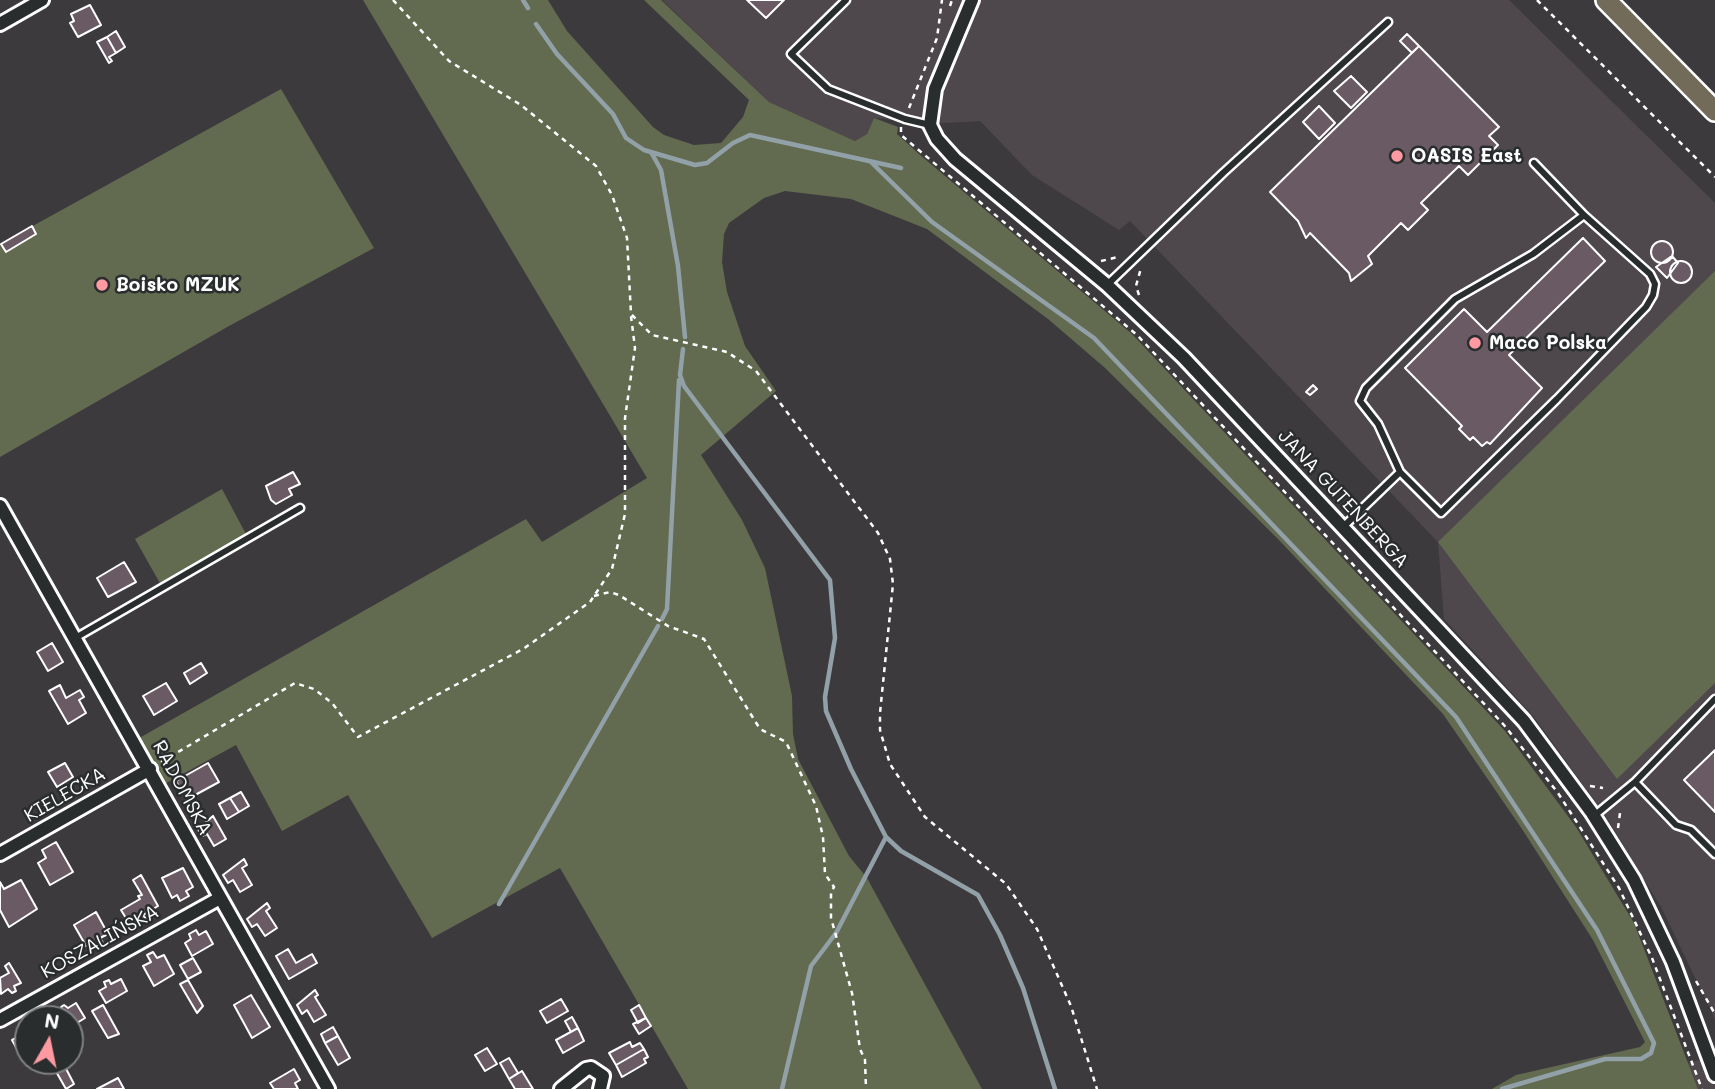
<!DOCTYPE html>
<html>
<head>
<meta charset="utf-8">
<style>
	body { margin:0 }
	#map { position:relative; width:1715px; height:1089px; overflow:hidden; background:#3d3a3e; font-family:Mali,sans-serif }
	canvas { display:block }
	.north { position:absolute; left:14px; top:1005px; width:70px; height:70px; box-sizing:border-box; background:#2a2d2e; border:2px solid #7f8182; border-radius:50%; rotate:9deg; font-size:19px; font-weight:700; line-height:28px; text-align:center; color:#fff }
	.north::after { content:''; display:block; margin:auto; width:24px; height:32px; background:#ff9aa2; clip-path:polygon(50% 0,100% 100%,50% 72%,0 100%) }
</style>
</head>
<body>
<div id="map">
<canvas width="1715" height="1089"></canvas>
<div class="north">N</div>
</div>
<script>
const g = document.querySelector('canvas').getContext('2d');
g.lineJoin = 'round';
function fillPath(path, color) { g.fillStyle = color; g.fill(path, 'evenodd'); }
const toPath = rows => new Path2D(rows.map(r => 'M' + r).join(''));
function trace(path, color, width, dash) { g.strokeStyle = color; g.lineWidth = width; g.lineCap = dash ? 'butt' : 'round'; g.setLineDash(dash || []); g.stroke(path); }
function drawText(font, color, halo, rows, align = 'center') {
  g.font = font + ' Mali,sans-serif'; g.lineWidth = 5; g.setLineDash([]); g.textBaseline = 'middle'; g.strokeStyle = halo; g.fillStyle = color; for (const [text, x, y, turn = 0] of rows) {
    g.save(); g.translate(x, y); g.rotate((+turn || 0) * Math.PI / 180); g.textAlign = isNaN(turn) ? turn : align; if (halo) g.strokeText(text, 0, 0); g.fillText(text, 0, 0); g.restore();
  }
}
fillPath(toPath([
	[662,0,1509,0,1715,203,1715,1019,1661,907,1605,815,1534,717,1444,619,1438,542,1130,221,1119,230,1032,175,980,121,926,124,874,118,867,134,855,141,769,102],
	[1715,1056,1715,1089,1698,1089,1688,1063]
]), '#4e484d');
fillPath(toPath([
	[363,0,548,0,567,31,653,127,664,135,694,145,721,143,743,117,749,100,644,0,661,0,769,102,855,141,867,134,874,118,898,127,897,134,919,154,1132,334,1505,731,1576,827,1634,923,1698,1089,1492,1089,1516,1075,1640,1047,1645,1042,1593,940,1522,829,1443,714,1278,539,1104,367,1048,319,927,229,851,199,785,191,764,198,729,223,724,234,722,262,727,292,745,346,776,391,701,455,742,520,765,568,792,696,793,734,798,759,849,856,867,878,982,1089,688,1089,560,868,432,938,348,795,282,831,236,745,159,787,134,741,526,519,542,542,647,478],
	[281,89,374,248,229,326,0,457,0,244],
	[1715,271,1715,683,1617,779,1438,542],
	[222,489,247,536,161,585,135,539]
]), '#626a50');
trace(toPath([
	[523,0,528,8],
	[536,24,557,54,613,114,626,138,644,150,695,165,707,163,733,143,750,135,901,168],
	[651,152,661,170,678,266,685,337],
	[871,162,932,222,1094,338,1456,717,1597,930,1654,1043,1651,1053,1641,1059,1605,1059,1502,1089],
	[683,349,680,375,684,386,830,580,835,638,825,697,826,711,851,769,886,837,836,933,811,966,782,1089],
	[662,619,667,609,679,380],
	[886,837,901,851,978,895,1000,935,1023,988,1055,1089],
	[499,904,658,626]
]), '#91a1a7', 4.5);
const building = toPath([
	[747,0,784,0,766,18,747,0],
	[90,5,101,25,78,37,70,23,74,21,71,14,90,5],
	[116,31,125,47,116,53,107,37,116,31],
	[1407,34,1419,46,1412,53,1400,41,1407,34],
	[107,37,116,53,109,57,112,61,109,63,97,42,107,37],
	[1419,46,1499,127,1489,136,1498,145,1468,175,1459,166,1421,203,1428,210,1408,230,1401,223,1368,256,1372,264,1351,281,1349,273,1310,233,1306,238,1298,221,1270,192,1419,46],
	[1351,76,1367,92,1351,108,1334,91,1351,76],
	[1319,106,1335,123,1319,139,1303,122,1319,106],
	[32,226,36,234,6,252,1,244,32,226],
	[1583,238,1605,261,1509,355,1542,388,1490,444,1487,442,1482,446,1473,437,1470,440,1459,429,1462,426,1405,368,1464,309,1487,332,1583,238],
	'1651 252a11 11 0 1 1 22 0a11 11 0 1 1-22 0Z',
	[1672,256,1678,263,1667,278,1656,267,1672,256],
	'1670 272a11 11 0 1 1 22 0a11 11 0 1 1-22 0Z',
	[1313,385,1317,389,1310,395,1306,392,1313,385],
	[293,472,300,484,289,489,292,495,276,504,271,500,266,486,293,472],
	[124,562,136,582,108,597,97,578,124,562],
	[52,643,63,662,48,671,37,652,52,643],
	[201,663,207,673,190,684,184,673,201,663],
	[166,683,177,701,154,715,143,696,166,683],
	[60,685,66,698,80,690,84,697,79,700,86,713,68,724,49,691,60,685],
	[1715,750,1715,812,1684,780,1715,750],
	[65,763,73,777,57,787,48,772,65,763],
	[208,763,219,782,186,800,176,781,208,763],
	[241,792,249,806,239,812,230,798,241,792],
	[230,798,239,812,227,819,219,804,230,798],
	[213,816,226,839,214,846,207,834,202,836,198,829,213,816],
	[56,842,73,872,50,885,38,863,46,858,42,850,56,842],
	[244,859,247,865,242,868,252,885,240,892,233,880,228,883,223,875,244,859],
	[183,868,193,887,186,891,189,896,180,901,177,895,172,898,162,878,183,868],
	[141,875,158,906,143,915,146,919,139,924,136,919,129,923,121,910,140,899,138,896,142,895,133,880,141,875],
	[21,880,37,909,9,927,0,910,0,882,4,889,21,880],
	[267,903,270,908,266,911,277,928,265,936,257,924,252,927,247,919,267,903],
	[96,912,108,934,100,938,103,943,96,948,93,942,86,946,74,925,96,912],
	[196,930,199,935,206,931,213,944,192,956,185,943,191,939,189,934,196,930],
	[288,949,296,963,312,954,317,963,289,979,276,956,288,949],
	[153,952,157,958,164,955,174,974,154,986,143,966,151,962,147,955,153,952],
	[193,958,201,972,188,979,180,965,193,958],
	[9,963,21,983,14,986,16,991,12,993,8,989,1,994,0,978,9,973,5,966,9,963],
	[121,979,127,991,106,1003,99,991,106,987,104,982,109,980,111,984,121,979],
	[188,980,203,1006,197,1013,180,984,188,980],
	[315,990,318,995,315,997,326,1015,314,1022,307,1010,302,1014,297,1005,315,990],
	[251,995,270,1027,252,1038,234,1005,251,995],
	[561,999,568,1011,547,1023,540,1011,561,999],
	[76,1003,85,1018,72,1026,75,1032,70,1034,70,1019,57,1019,55,1016,63,1011,61,1007,64,1005,68,1008,76,1003],
	[103,1005,119,1034,108,1038,92,1011,103,1005],
	[639,1005,646,1018,638,1023,631,1010,639,1005],
	[572,1017,578,1028,571,1032,565,1021,572,1017],
	[646,1018,651,1026,639,1034,633,1024,646,1018],
	[333,1027,338,1036,325,1043,321,1034,333,1027],
	[22,1028,28,1031,29,1061,25,1063,12,1040,20,1036,18,1032,22,1028],
	[578,1028,584,1041,563,1053,556,1040,578,1028],
	[338,1036,350,1058,338,1065,325,1043,338,1036],
	[630,1042,632,1047,640,1043,644,1049,616,1065,609,1053,630,1042],
	[487,1048,497,1064,485,1071,475,1055,487,1048],
	[644,1049,648,1057,644,1059,646,1063,622,1077,616,1065,644,1049],
	[509,1058,518,1073,509,1079,500,1063,509,1058],
	[50,1061,62,1061,74,1084,66,1089,50,1061],
	[294,1069,300,1080,295,1083,298,1089,274,1089,270,1083,294,1069],
	[522,1071,533,1089,515,1089,509,1079,522,1071],
	[118,1078,124,1089,97,1089,118,1078]
]);
fillPath(building, '#6a5a64');
trace(building, '#fff', 2);
const service = toPath([
	[846,0,791,54,828,89,905,119,930,125],
	[1107,285,1223,173,1388,22],
	[1400,472,1378,424,1360,401,1366,388,1455,299,1533,254,1584,215],
	[1342,528,1400,472,1441,513,1557,399,1646,307,1653,295,1655,284,1650,274,1584,215,1534,163],
	[77,637,300,508],
	[1715,699,1635,782,1676,825,1691,830,1715,854],
	[1594,816,1635,782]
]);
const minor = toPath([
	[972,0,935,89,930,125,937,139,955,159,1107,285,1184,358,1524,721,1592,813,1634,880,1673,962,1715,1075],
	[0,24,42,0],
	[0,506,328,1089],
	[0,854,150,769],
	[0,1020,220,898],
	[561,1089,586,1069,591,1068,603,1076,600,1089]
]);
const primary = toPath([
	[1606,0,1715,111]
]);
trace(service, '#fff', 11);
trace(minor, '#fff', 18);
trace(primary, '#fff', 24);
trace(toPath([
	[393,0,449,61,521,105,596,166,612,195,627,238,631,314,652,335,727,352,756,371,878,533,890,559,893,584,880,713,880,730,890,764,925,817,1006,884,1037,929,1071,1006,1097,1089],
	[1537,0,1715,177],
	[950,6,952,0],
	[909,108,937,38,942,0],
	[901,127,901,135,1137,335,1504,725,1558,793,1619,888,1652,958,1702,1089],
	[1101,261,1118,257],
	[1139,295,1136,286,1141,268],
	[594,596,610,592,619,595,668,626,704,639,760,729,786,742,816,806,823,837,825,874,834,887,831,892,831,918,852,993,860,1049,865,1060,866,1089],
	[161,762,295,683,314,689,332,703,358,737,523,649,590,602,612,569,625,514,625,418,635,348,631,316],
	[1590,786,1603,788],
	[1618,828,1620,813],
	[1696,981,1715,1014]
]), '#fff', 2.5, [5, 5]);
trace(service, '#2a2d2e', 6);
trace(minor, '#2a2d2e', 12);
trace(primary, '#726b5a', 19);
for (const [x, y, r, color] of [
	[1397,156,7,"#ff9aa2"],
	[102,285,7,"#ff9aa2"],
	[1475,343,7,"#ff9aa2"]
]) { const dot = new Path2D(); dot.arc(x, y, r, 0, 2 * Math.PI); g.fillStyle = color; g.fill(dot); trace(dot, '#2a2d2e', 2.5); }
drawText('bold 19px', '#fff', '#2a2d2e', [
	["OASIS East",1411,156],
	["Boisko MZUK",116,285],
	["Maco Polska",1489,343]
], 'left');
drawText('19px', '#fff', '#2a2d2e', [
	["JANA GUTENBERGA",1343,499,47],
	["RADOMSKA",182,788,62],
	["KIELECKA",65,795,-30],
	["KOSZALIŃSKA",100,942,-29]
]);
</script>
</body>
</html>
